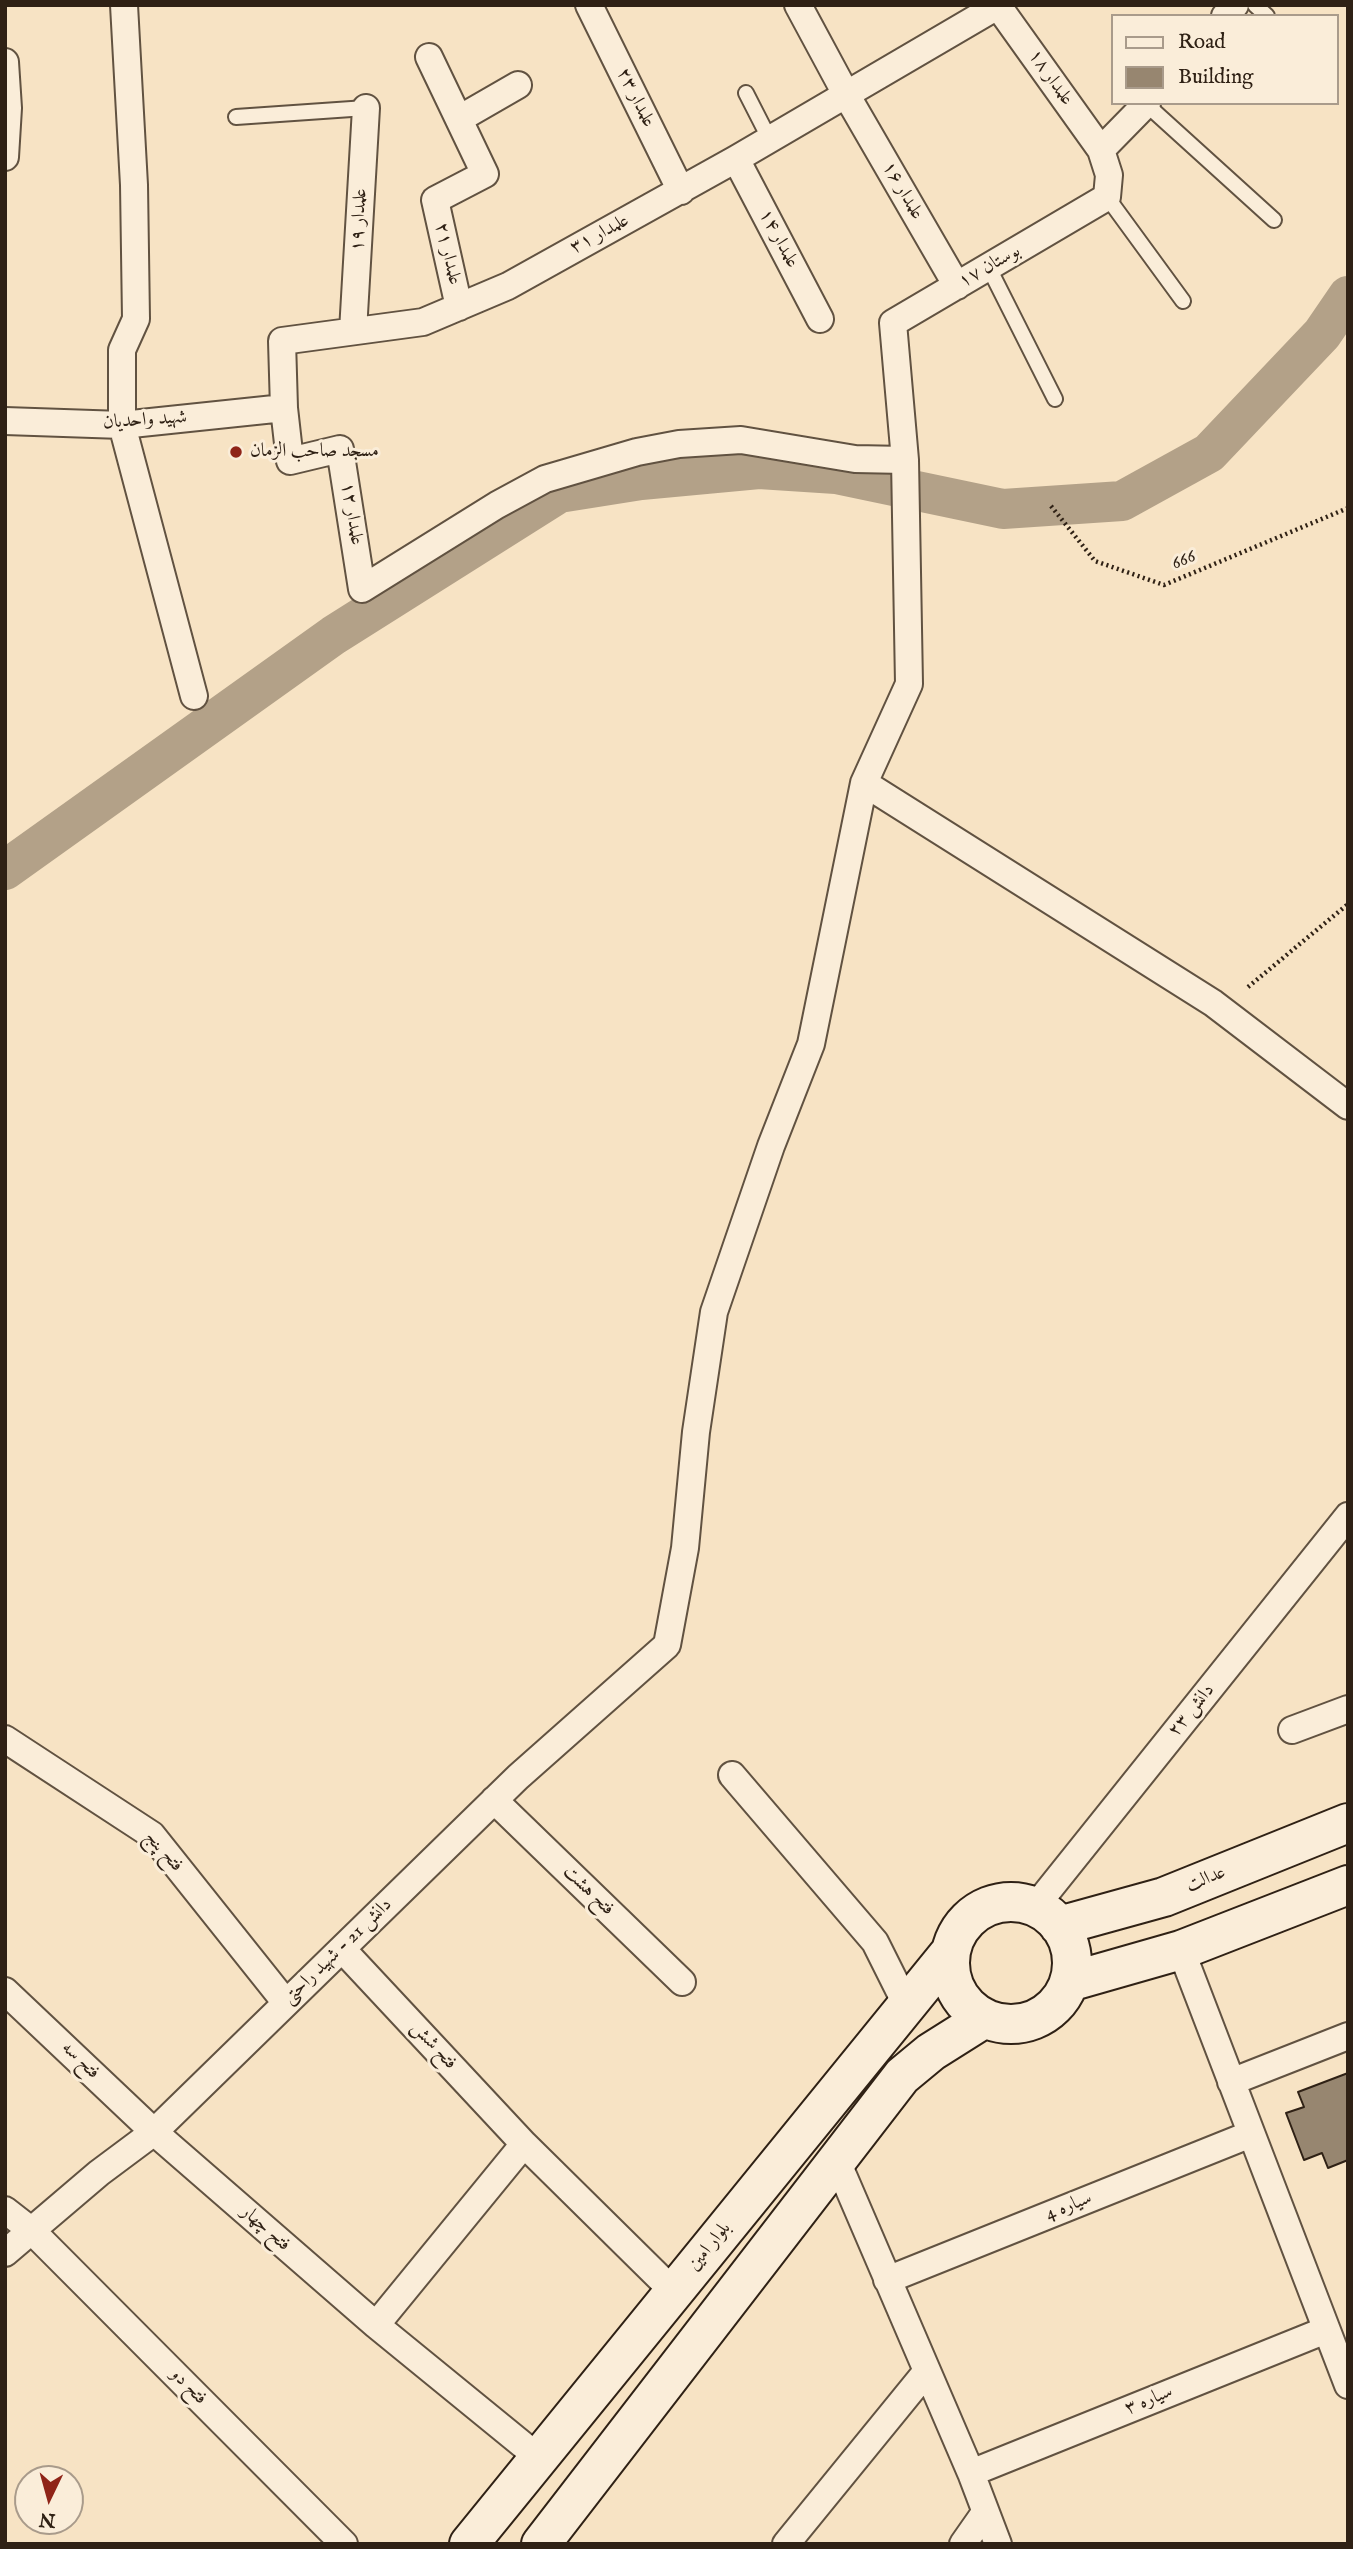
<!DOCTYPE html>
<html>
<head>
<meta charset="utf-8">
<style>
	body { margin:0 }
	#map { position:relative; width:1353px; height:2549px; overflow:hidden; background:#f7e3c4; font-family:"IM FELL English",serif }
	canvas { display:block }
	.frame { position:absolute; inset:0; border:7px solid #2f2115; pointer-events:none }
	.legend { position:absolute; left:1111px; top:14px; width:228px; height:91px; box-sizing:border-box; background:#faedd9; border:2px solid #a99b8b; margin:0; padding:9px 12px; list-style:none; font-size:21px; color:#2f2115 }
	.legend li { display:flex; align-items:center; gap:14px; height:35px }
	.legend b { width:35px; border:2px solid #a99b8b }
	.north { position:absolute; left:14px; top:2465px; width:70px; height:70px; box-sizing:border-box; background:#faedd9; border:2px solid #a99b8b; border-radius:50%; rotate:185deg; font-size:19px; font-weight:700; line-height:28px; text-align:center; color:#2f2115 }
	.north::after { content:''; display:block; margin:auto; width:24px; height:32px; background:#8f2418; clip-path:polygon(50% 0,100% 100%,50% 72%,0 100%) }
</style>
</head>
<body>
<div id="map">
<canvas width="1353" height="2549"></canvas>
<div class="frame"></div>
<ul class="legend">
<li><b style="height:9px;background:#faedd9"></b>Road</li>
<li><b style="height:19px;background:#978670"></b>Building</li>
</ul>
<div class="north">N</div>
</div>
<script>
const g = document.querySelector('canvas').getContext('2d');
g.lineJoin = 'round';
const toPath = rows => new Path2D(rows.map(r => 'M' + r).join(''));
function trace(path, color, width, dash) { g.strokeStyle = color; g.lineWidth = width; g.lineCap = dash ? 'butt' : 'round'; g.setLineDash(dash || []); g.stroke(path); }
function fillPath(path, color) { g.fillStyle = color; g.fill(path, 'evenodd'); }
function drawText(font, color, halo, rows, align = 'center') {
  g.font = font + ' "IM FELL English",Amiri,serif'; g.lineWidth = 6; g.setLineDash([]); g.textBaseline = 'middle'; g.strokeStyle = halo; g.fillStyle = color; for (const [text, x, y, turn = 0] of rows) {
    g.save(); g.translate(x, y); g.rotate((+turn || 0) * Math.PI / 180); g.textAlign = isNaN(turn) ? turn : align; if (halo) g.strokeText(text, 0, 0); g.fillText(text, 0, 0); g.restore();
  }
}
trace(toPath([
	[5,870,334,635,559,493,641,480,759,469,836,474,1003,509,1122,501,1209,453,1322,334,1348,296]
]), '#b3a188', 40);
const building = toPath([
	[1348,2073,1348,2160,1328,2168,1322,2153,1304,2160,1286,2113,1304,2107,1298,2092,1348,2073]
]);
fillPath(building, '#978670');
trace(building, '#2f2115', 2);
const lane = toPath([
	[1255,5,1267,16],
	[746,93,770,140],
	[1146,104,1274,220],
	[236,117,366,108],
	[1107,197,1183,301],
	[989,268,1055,399]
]);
const street = toPath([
	[124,5,134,185,136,319,122,350,122,425,194,696],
	[589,5,681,191],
	[798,5,847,96,957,286],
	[998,6,1101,150],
	[1225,16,1235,5],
	[429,57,485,174,435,200,459,307],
	[5,62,8,108,5,157],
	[459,119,518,85],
	[736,159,820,319],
	[353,331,366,108],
	[5,421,122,425,284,408],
	[905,460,855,459,741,440,679,444,637,452,545,479,497,505,362,589,340,449,290,461,284,408,282,341,423,322,508,286,736,159,999,5],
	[864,783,1213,1003,1348,1106],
	[1292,1730,1348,1709],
	[5,1739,152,1835,286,2003],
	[732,1775,875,1942,907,2006],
	[494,1800,682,1982],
	[1035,1907,1348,1516],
	[342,1949,524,2144],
	[1181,1950,1348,2385],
	[5,1991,154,2132,376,2325,539,2458],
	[1231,2082,1348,2036],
	[836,2159,971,2473,998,2544],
	[5,2210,32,2231,344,2544],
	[5,2253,99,2173,154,2132,518,1777,667,1645,685,1548,696,1432,714,1312,771,1146,811,1044,864,783,909,684,905,460,893,323,1107,197,1109,175,1101,150,1147,103],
	[887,2280,1251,2134],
	[376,2325,524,2144,674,2292],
	[971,2473,1326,2330],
	[786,2544,927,2371],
	[963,2544,984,2514]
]);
const secondary = toPath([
	'950 1963a61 61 0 1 1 122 0a61 61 0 1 1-122 0Z',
	[1059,1926,1164,1897,1348,1823],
	[1069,1982,1181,1950,1348,1885],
	[469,2544,951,1951],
	[541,2544,902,2076,931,2052,985,2018]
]);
trace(lane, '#615241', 18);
trace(street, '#615241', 30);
trace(secondary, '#2f2115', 42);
trace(toPath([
	[1051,506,1095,561,1164,585,1348,508],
	[1248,987,1348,904]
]), '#2f2115', 4.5, [2, 3.5]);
trace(lane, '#faedd9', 14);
trace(street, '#faedd9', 26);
trace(secondary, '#faedd9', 38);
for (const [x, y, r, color] of [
	[236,452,7,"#8f2418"]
]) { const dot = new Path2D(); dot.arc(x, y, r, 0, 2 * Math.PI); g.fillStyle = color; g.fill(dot); trace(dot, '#faedd9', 2.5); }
drawText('19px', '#2f2115', '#faedd9', [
	["علمدار ۱۸",1050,78,55],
	["علمدار ۲۳",635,98,64],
	["علمدار ۱۶",902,191,60],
	["علمدار ۱۹",360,220,-87],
	["علمدار ۳۱",600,235,-28],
	["علمدار ۱۴",778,239,62],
	["علمدار ۲۱",447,254,77],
	["بوستان ۱۷",990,267,-30],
	["شهید واحدیان",145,421,-4],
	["علمدار ۱۲",351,514,81],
	["666",1184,561,-23],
	["دانش ۲۳",1192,1711,-51],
	["فتح پنج",163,1852,48],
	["عدالت",1206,1880,-22],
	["فتح هشت",588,1891,44],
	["دانش 21 - شهید راحتی",338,1952,-44],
	["فتح شش",433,2046,47],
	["فتح سه",80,2061,44],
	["سیاره 4",1069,2207,-22],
	["فتح چهار",265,2229,41],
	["بلوار امین",710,2247,-51],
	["فتح دو",188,2387,45],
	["سیاره ۳",1149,2401,-22]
]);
drawText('19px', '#2f2115', '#faedd9', [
	["مسجد صاحب الزمان",250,452]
], 'left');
</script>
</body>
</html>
